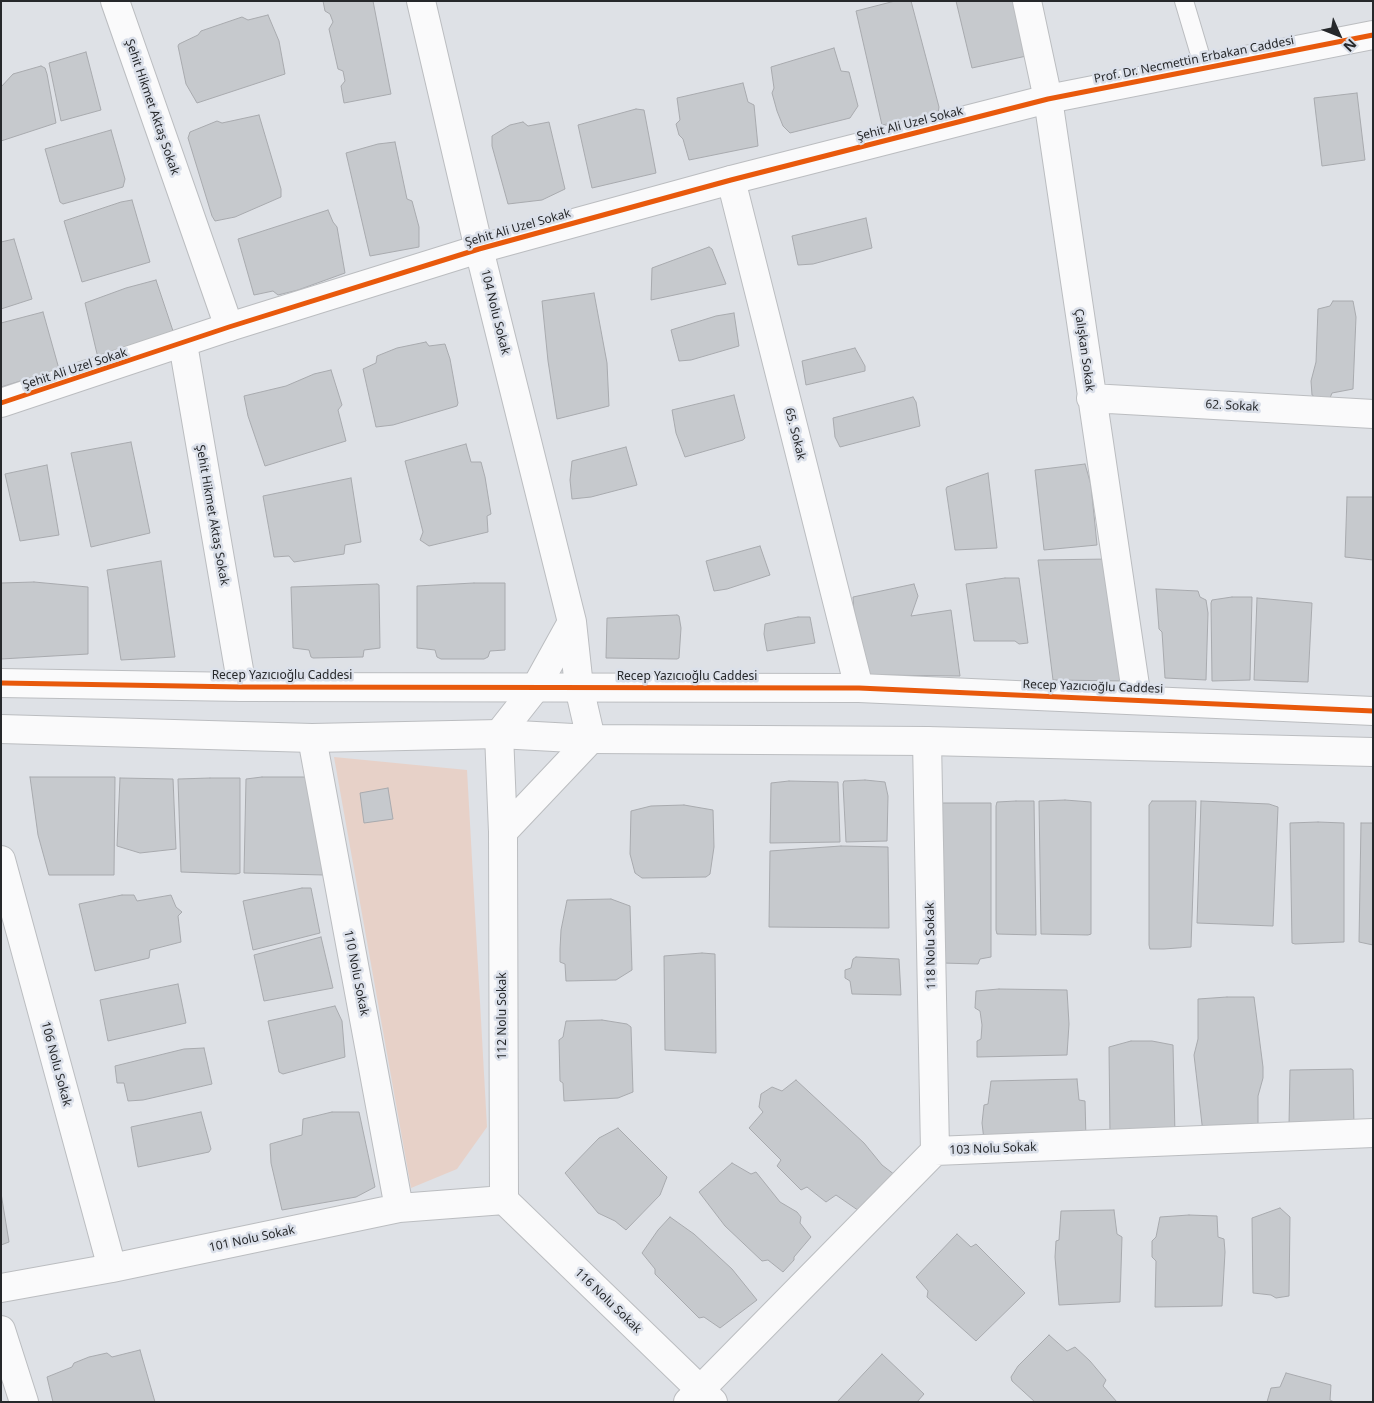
<!DOCTYPE html>
<html>
<head>
<meta charset="utf-8">
<style>
	body { margin:0 }
	#map { position:relative; width:1374px; height:1403px; overflow:hidden; background:#dee1e6; font-family:"Noto Sans",sans-serif }
	canvas { display:block }
	.frame { position:absolute; inset:0; border:2px solid #26282b; pointer-events:none }
	.north { position:absolute; left:1314px; top:10px; width:50px; height:50px; -webkit-text-stroke:4px #dbe0ea; paint-order:stroke; rotate:134deg; font-size:14px; font-weight:700; line-height:20px; text-align:center; color:#26282b }
	.north::after { content:''; display:block; margin:auto; width:18px; height:22px; background:#26282b; clip-path:polygon(50% 0,100% 100%,50% 72%,0 100%) }
</style>
</head>
<body>
<div id="map">
<canvas width="1374" height="1403"></canvas>
<div class="frame"></div>
<div class="north">N</div>
</div>
<script>
const g = document.querySelector('canvas').getContext('2d');
g.lineJoin = 'round';
function fillPath(path, color) { g.fillStyle = color; g.fill(path, 'evenodd'); }
const toPath = rows => new Path2D(rows.map(r => 'M' + r).join(''));
function trace(path, color, width, dash) { g.strokeStyle = color; g.lineWidth = width; g.lineCap = dash ? 'butt' : 'round'; g.setLineDash(dash || []); g.stroke(path); }
function drawText(font, color, halo, rows, align = 'center') {
  g.font = font + ' "Noto Sans",sans-serif'; g.lineWidth = 5; g.setLineDash([]); g.textBaseline = 'middle'; g.strokeStyle = halo; g.fillStyle = color; for (const [text, x, y, turn = 0] of rows) {
    g.save(); g.translate(x, y); g.rotate((+turn || 0) * Math.PI / 180); g.textAlign = isNaN(turn) ? turn : align; if (halo) g.strokeText(text, 0, 0); g.fillText(text, 0, 0); g.restore();
  }
}
fillPath(toPath([
	[334,757,467,770,487,1127,457,1169,411,1188]
]), '#e7d1c8');
const building = toPath([
	[323,1,373,1,391,94,344,103,341,86,345,81,343,71,338,69,329,29,333,22,330,14,325,11,323,1],
	[895,1,911,1,939,107,938,114,882,125,856,11,895,1],
	[956,1,1021,1,1031,55,972,68,956,1],
	[268,15,279,41,285,74,197,103,186,84,178,46,179,44,198,35,201,31,239,18,242,17,248,20,268,15],
	[834,48,841,71,849,72,858,106,850,118,790,133,783,126,777,111,772,93,774,88,771,67,834,48],
	[86,52,101,110,61,121,49,63,86,52],
	[41,66,45,68,47,74,56,123,1,141,1,87,13,74,41,66],
	[743,83,748,102,754,105,758,146,689,160,683,139,679,135,676,124,680,120,677,98,743,83],
	[1357,93,1365,160,1322,166,1314,98,1357,93],
	[636,109,644,110,656,173,592,188,578,125,636,109],
	[259,115,281,189,281,197,235,217,215,221,212,216,188,138,190,132,217,121,222,123,259,115],
	[523,122,528,126,549,122,565,189,542,200,508,204,492,146,492,136,510,125,523,122],
	[111,130,125,179,123,187,63,204,60,202,45,149,111,130],
	[395,142,407,199,412,201,419,227,419,247,370,256,346,153,378,144,395,142],
	[132,200,150,262,82,282,64,221,121,202,132,200],
	[328,210,333,222,337,227,345,273,298,290,278,295,273,291,254,295,238,239,328,210],
	[866,218,872,248,813,264,798,265,792,236,866,218],
	[14,239,32,299,1,309,1,242,14,239],
	[709,247,712,249,726,284,651,300,652,268,709,247],
	[156,280,173,331,98,358,85,303,126,288,156,280],
	[594,293,607,363,609,406,557,419,548,361,542,301,594,293],
	[1333,301,1353,301,1356,317,1353,389,1332,393,1330,398,1318,399,1312,395,1311,381,1316,362,1318,309,1330,306,1333,301],
	[43,312,59,369,1,387,1,323,43,312],
	[734,313,739,346,691,360,679,361,671,330,716,316,734,313],
	[426,342,429,346,445,344,450,359,458,403,457,406,393,425,376,427,363,369,376,363,377,356,397,348,426,342],
	[855,348,865,366,865,371,806,385,802,361,855,348],
	[331,370,342,405,338,410,346,441,265,466,248,416,244,396,286,386,314,374,331,370],
	[734,395,745,438,743,440,685,457,676,433,672,410,734,395],
	[913,397,916,402,920,426,840,447,835,437,833,418,913,397],
	[131,442,150,533,91,547,71,453,131,442],
	[466,444,471,462,481,462,485,477,491,514,487,516,488,532,429,546,420,540,423,532,405,461,466,444],
	[626,447,637,485,591,497,572,499,570,480,572,461,626,447],
	[1085,464,1091,485,1097,545,1044,550,1035,470,1085,464],
	[47,465,59,535,20,541,5,474,47,465],
	[988,473,997,548,955,550,946,489,947,487,988,473],
	[351,478,361,542,345,545,344,554,294,562,289,556,274,557,263,496,351,478],
	[1347,497,1373,497,1373,560,1345,557,1347,497],
	[760,546,770,575,727,589,714,591,706,561,760,546],
	[1110,559,1125,681,1053,680,1038,560,1110,559],
	[161,561,175,657,121,660,107,570,161,561],
	[1005,578,1019,578,1028,643,1019,644,1015,641,974,641,966,584,1005,578],
	[34,582,88,587,88,654,1,659,1,583,34,582],
	[474,583,505,583,505,650,490,651,488,657,484,659,441,659,437,657,435,650,417,648,417,586,474,583],
	[377,584,379,585,380,648,364,650,363,657,313,658,311,657,309,650,293,648,291,587,377,584],
	[914,584,918,596,911,616,951,610,960,676,868,675,854,614,853,597,914,584],
	[1156,589,1198,591,1200,597,1206,600,1208,613,1206,680,1165,678,1162,632,1159,629,1156,589],
	[1232,597,1252,597,1250,680,1212,681,1211,603,1212,600,1232,597],
	[1257,598,1312,603,1308,682,1254,680,1257,598],
	[677,615,679,616,681,628,679,658,677,659,606,658,607,618,677,615],
	[798,617,810,617,815,643,767,651,764,634,765,624,798,617],
	[30,777,115,777,114,875,49,875,38,835,30,777],
	[262,777,311,777,324,875,244,873,246,779,262,777],
	[120,778,173,779,176,849,140,853,117,846,120,778],
	[210,778,240,778,240,873,236,874,181,872,178,779,210,778],
	[865,780,885,782,888,796,887,841,846,842,843,784,844,781,865,780],
	[789,781,838,782,840,842,770,843,771,783,789,781],
	[388,788,393,819,364,823,360,793,388,788],
	[1065,800,1091,802,1091,934,1088,935,1041,934,1039,801,1065,800],
	[1016,801,1034,801,1036,935,997,934,996,930,996,806,997,802,1016,801],
	[1152,801,1196,801,1191,947,1164,949,1150,949,1149,945,1149,805,1152,801],
	[1201,801,1269,804,1278,807,1273,926,1197,923,1201,801],
	[942,803,991,803,991,957,980,959,978,964,942,963,942,803],
	[684,805,713,810,714,847,710,874,706,877,642,878,635,873,630,854,631,811,651,806,684,805],
	[1318,822,1344,823,1344,942,1295,944,1292,943,1290,823,1318,822],
	[1361,823,1373,823,1373,945,1359,942,1361,823],
	[841,846,888,847,889,928,769,927,770,851,841,846],
	[302,888,311,888,320,933,253,950,243,901,302,888],
	[122,895,134,895,137,901,171,895,176,907,182,912,178,916,181,942,150,950,149,958,95,971,79,904,122,895],
	[611,899,630,906,632,970,616,980,566,981,565,964,560,962,560,949,561,930,567,900,611,899],
	[321,937,333,988,264,1001,254,955,321,937],
	[702,953,715,954,716,1053,665,1050,664,956,702,953],
	[856,957,899,959,901,995,852,994,850,981,845,978,845,970,851,968,853,959,856,957],
	[178,984,186,1023,108,1041,100,1000,178,984],
	[999,989,1067,990,1069,1024,1067,1055,977,1057,977,1041,981,1039,982,1025,980,1011,975,1008,976,991,999,989],
	[1227,997,1254,997,1263,1067,1263,1078,1258,1096,1258,1131,1203,1133,1194,1055,1198,1039,1198,999,1227,997],
	[335,1006,342,1021,345,1057,283,1074,279,1072,268,1021,335,1006],
	[602,1020,627,1024,631,1027,633,1092,618,1098,564,1101,563,1083,560,1081,559,1040,563,1037,566,1021,602,1020],
	[1131,1041,1152,1041,1173,1045,1175,1135,1110,1134,1109,1047,1131,1041],
	[204,1048,212,1084,143,1100,128,1101,124,1083,117,1083,115,1066,184,1049,204,1048],
	[1351,1069,1353,1070,1354,1127,1289,1125,1290,1070,1351,1069],
	[1077,1079,1079,1100,1085,1101,1086,1139,984,1140,982,1123,984,1105,988,1104,991,1081,1077,1079],
	[796,1080,864,1143,882,1165,895,1175,862,1213,836,1195,826,1202,807,1187,801,1190,777,1166,781,1160,749,1128,763,1112,759,1107,761,1094,772,1087,782,1091,796,1080],
	[201,1112,211,1149,209,1152,138,1167,131,1127,201,1112],
	[332,1112,359,1112,375,1187,356,1197,282,1210,271,1163,270,1144,302,1135,303,1119,332,1112],
	[618,1128,667,1177,660,1195,626,1230,615,1221,598,1213,565,1173,599,1138,618,1128],
	[732,1163,751,1174,756,1172,780,1202,797,1212,801,1217,800,1223,811,1237,794,1257,794,1260,783,1272,768,1260,762,1261,725,1226,699,1192,732,1163],
	[1,1193,9,1242,1,1245,1,1193],
	[1280,1208,1290,1217,1289,1296,1276,1298,1271,1295,1253,1293,1252,1218,1280,1208],
	[1114,1210,1117,1234,1122,1237,1120,1302,1059,1305,1055,1257,1056,1241,1059,1240,1061,1211,1114,1210],
	[1189,1215,1217,1216,1218,1237,1224,1239,1225,1252,1222,1306,1155,1307,1156,1261,1152,1257,1152,1241,1156,1237,1160,1217,1189,1215],
	[670,1217,694,1234,732,1269,757,1300,720,1328,704,1317,699,1318,655,1274,655,1269,642,1253,658,1230,670,1217],
	[957,1234,971,1247,976,1244,1025,1293,976,1341,927,1297,928,1291,916,1277,957,1234],
	[1049,1335,1067,1351,1075,1347,1090,1361,1106,1380,1103,1386,1117,1402,1035,1402,1012,1381,1011,1377,1018,1366,1049,1335],
	[140,1350,155,1402,53,1402,47,1377,72,1367,74,1363,89,1357,107,1353,112,1357,140,1350],
	[882,1354,924,1394,917,1402,837,1402,882,1354],
	[1286,1373,1331,1385,1330,1400,1334,1402,1267,1402,1271,1388,1280,1387,1286,1373]
]);
fillPath(building, '#c6c9cd');
trace(building, '#a8aaae', 1);
const service = toPath([
	[1184,1,1204,68]
]);
const minor = toPath([
	[115,1,229,327],
	[421,1,479,249,572,622,579,687,591,739,503,832],
	[1027,1,1048,99,1137,699],
	[731,180,859,688],
	[183,344,242,687],
	[1091,398,1373,414],
	[312,738,399,1208],
	[927,741,935,1151],
	[1,860,112,1268],
	[504,1200,503,832,499,734,536,687,572,622],
	[504,1200,713,1402],
	[1,1288,112,1268,399,1208,504,1200],
	[1,1330,24,1402],
	[688,1402,935,1151,1373,1133]
]);
const tertiary = toPath([
	[1,403,229,327,479,249,731,180,1048,99,1373,35],
	[1,683,242,687,859,688,1373,711],
	[1,729,312,738,499,734,591,739,927,741,1373,752]
]);
trace(service, '#bbbdc0', 20);
trace(minor, '#bbbdc0', 30);
trace(tertiary, '#bbbdc0', 30);
trace(service, '#fafafb', 18);
trace(minor, '#fafafb', 28);
trace(tertiary, '#fafafb', 28);
trace(toPath([
	[1,403,229,327,479,249,731,180,1048,99,1373,35],
	[1,683,242,687,859,688,1373,711]
]), '#e8590c', 5);
drawText('12px', '#26282b', '#dbe0ea', [
	["Prof. Dr. Necmettin Erbakan Caddesi",1194,60,-11],
	["Şehit Hikmet Aktaş Sokak",152,107,71],
	["Şehit Ali Uzel Sokak",910,124,-14],
	["Şehit Ali Uzel Sokak",518,228,-16],
	["104 Nolu Sokak",495,312,76],
	["Çalışkan Sokak",1084,350,82],
	["Şehit Ali Uzel Sokak",75,369,-18],
	["62. Sokak",1232,406,3],
	["65. Sokak",795,434,76],
	["Şehit Hikmet Aktaş Sokak",212,515,80],
	["Recep Yazıcıoğlu Caddesi",282,676],
	["Recep Yazıcıoğlu Caddesi",687,677],
	["Recep Yazıcıoğlu Caddesi",1093,687,2],
	["118 Nolu Sokak",931,946,-91],
	["110 Nolu Sokak",356,973,79],
	["112 Nolu Sokak",503,1016,-90],
	["106 Nolu Sokak",56,1064,75],
	["103 Nolu Sokak",993,1149,-2],
	["101 Nolu Sokak",252,1239,-12],
	["116 Nolu Sokak",608,1301,44]
]);
</script>
</body>
</html>
